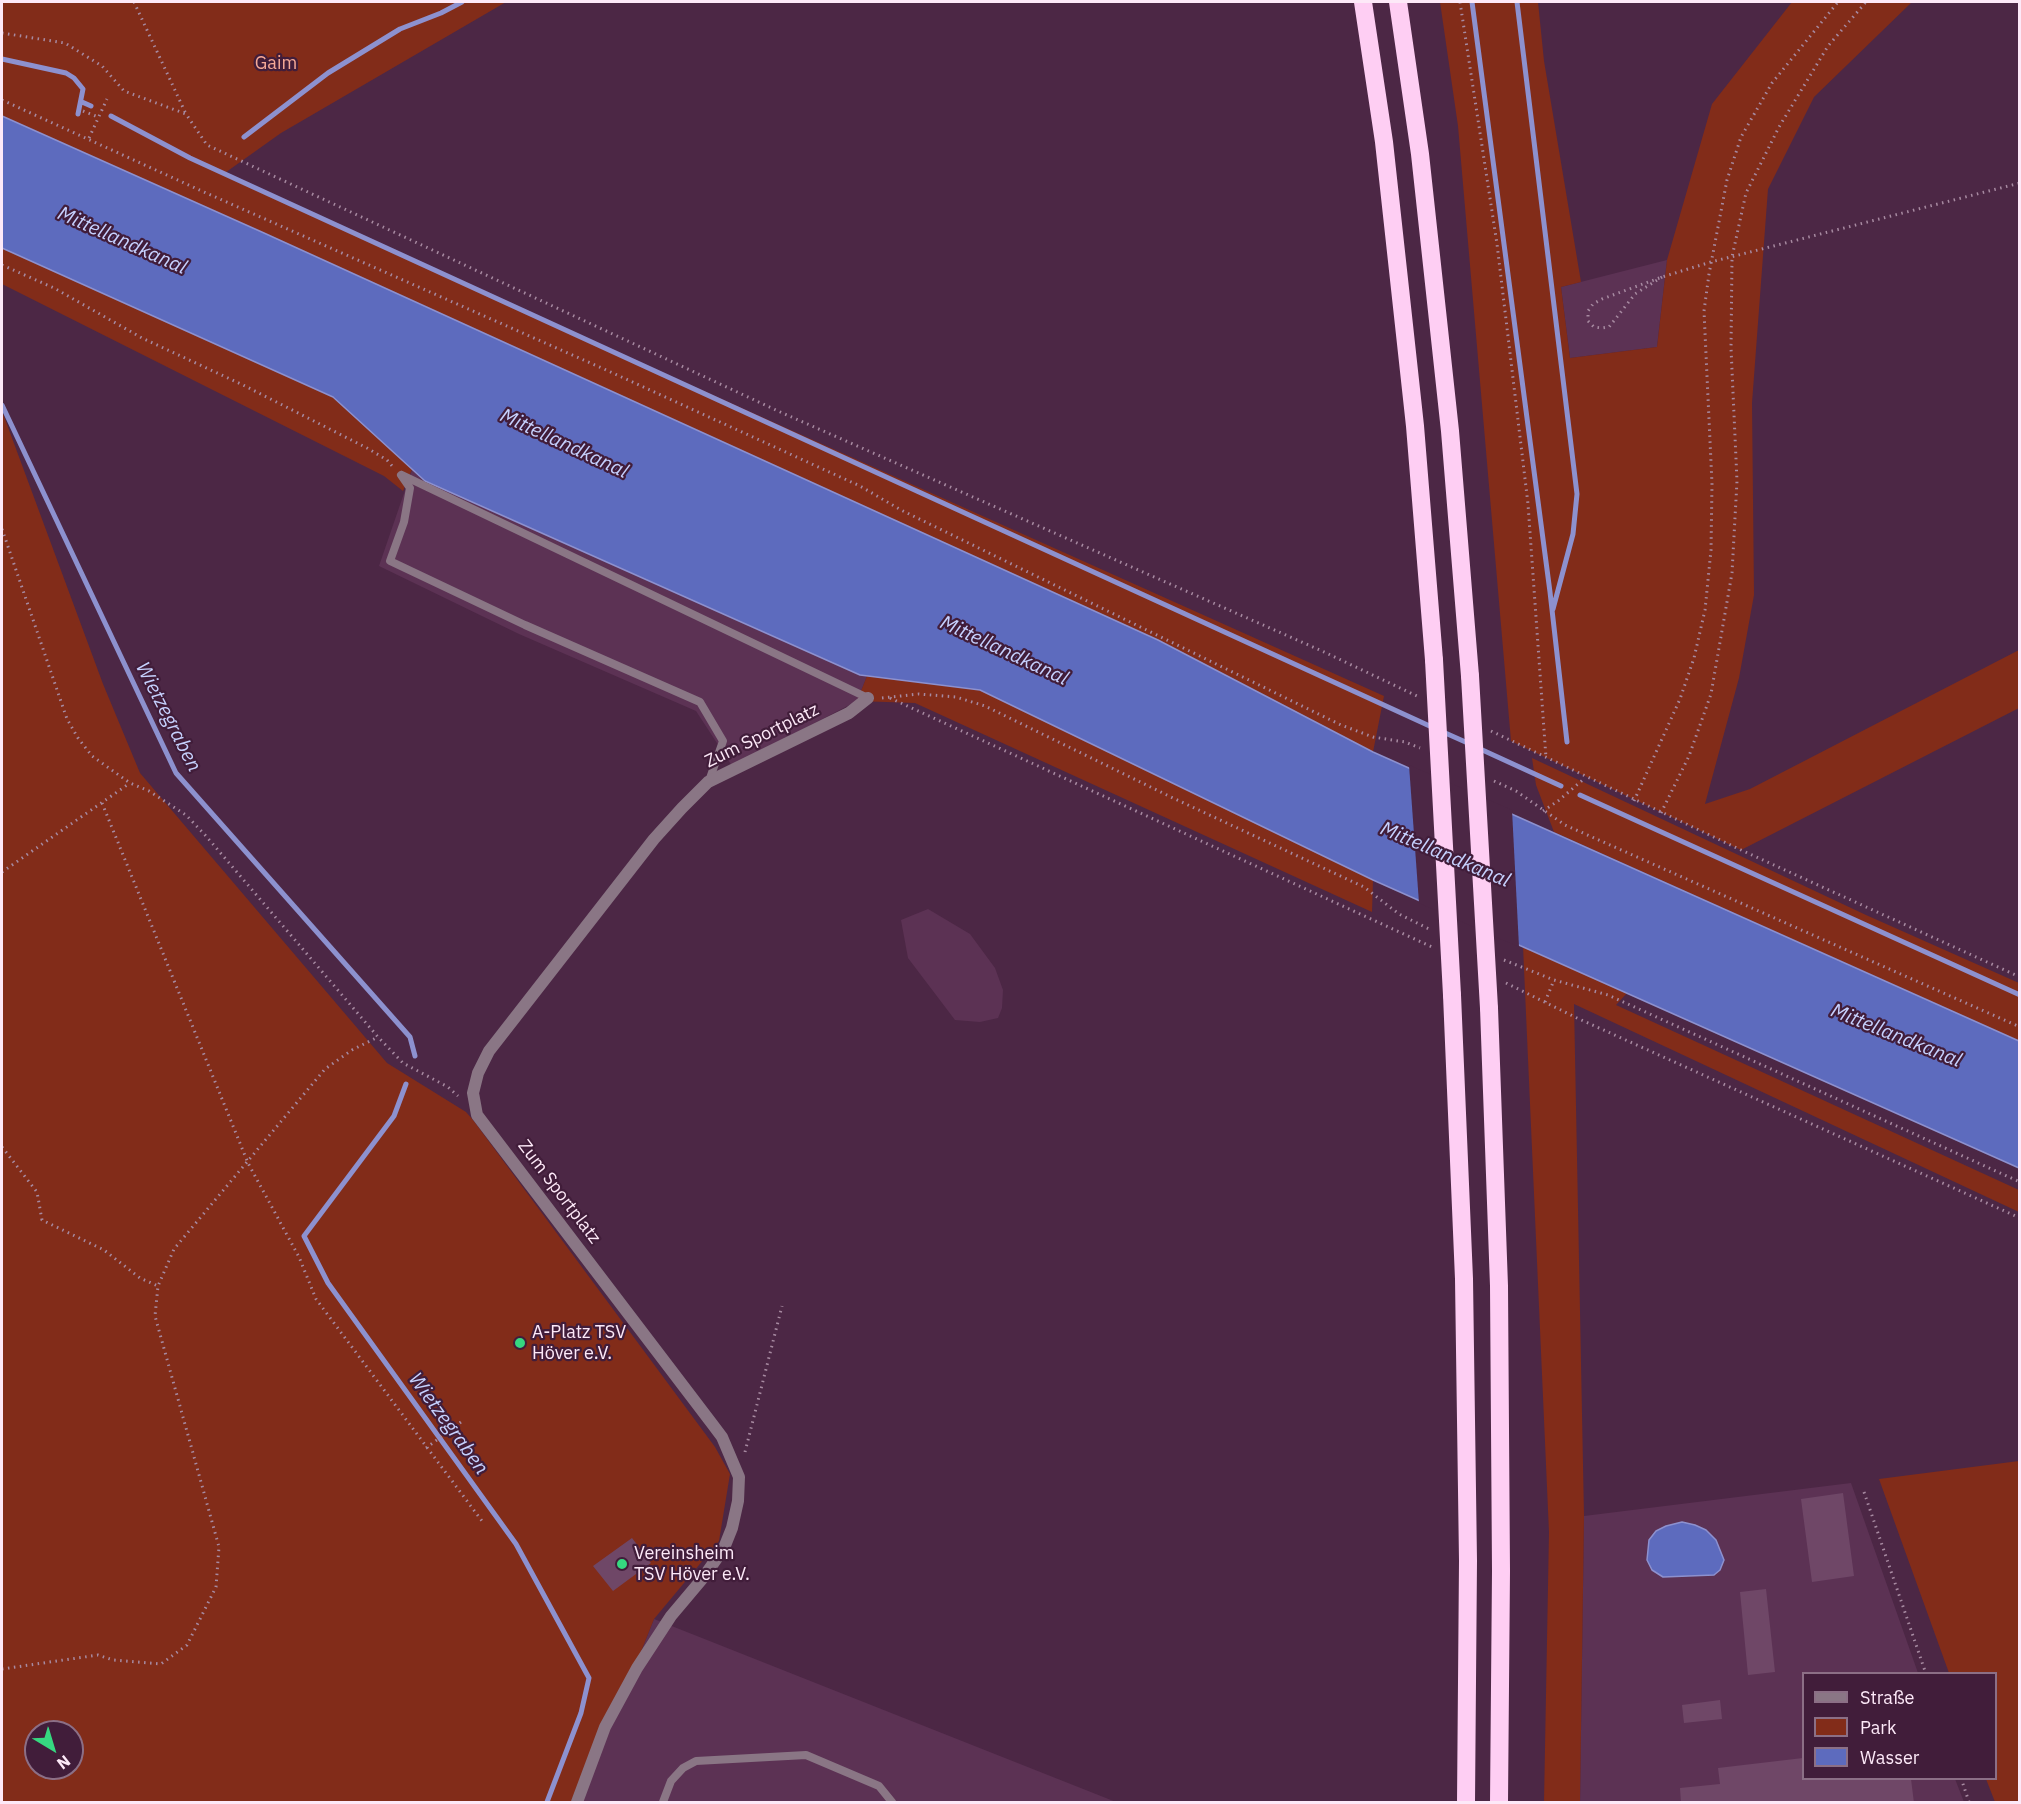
<!DOCTYPE html>
<html>
<head>
<meta charset="utf-8">
<style>
	body { margin:0 }
	#map { position:relative; width:2021px; height:1804px; overflow:hidden; background:#4c2745; font-family:"IBM Plex Sans",sans-serif }
	canvas { display:block }
	.frame { position:absolute; inset:0; border:3px solid #fde9f8; pointer-events:none }
	.legend { position:absolute; left:1802px; top:1672px; width:195px; height:108px; box-sizing:border-box; background:#411d3a; border:2px solid #8c6f86; margin:0; padding:8px 10px; list-style:none; font-size:18px; color:#fde9f8 }
	.legend li { display:flex; align-items:center; gap:12px; height:30px }
	.legend b { width:30px; border:2px solid #8c6f86 }
	.north { position:absolute; left:24px; top:1720px; width:60px; height:60px; box-sizing:border-box; background:#411d3a; border:2px solid #8c6f86; border-radius:50%; rotate:142deg; font-size:16px; font-weight:700; line-height:24px; text-align:center; color:#fde9f8 }
	.north::after { content:''; display:block; margin:auto; width:21px; height:27px; background:#36d880; clip-path:polygon(50% 0,100% 100%,50% 72%,0 100%) }
</style>
</head>
<body>
<div id="map">
<canvas width="2021" height="1804"></canvas>
<div class="frame"></div>
<ul class="legend">
<li><b style="height:8px;background:#8a7685"></b>Straße</li>
<li><b style="height:16px;background:#822c19"></b>Park</li>
<li><b style="height:16px;background:#5d6bbe"></b>Wasser</li>
</ul>
<div class="north">N</div>
</div>
<script>
const g = document.querySelector('canvas').getContext('2d');
g.lineJoin = 'round';
function fillPath(path, color) { g.fillStyle = color; g.fill(path, 'evenodd'); }
const toPath = rows => new Path2D(rows.map(r => 'M' + r).join(''));
function trace(path, color, width, dash) { g.strokeStyle = color; g.lineWidth = width; g.lineCap = dash ? 'butt' : 'round'; g.setLineDash(dash || []); g.stroke(path); }
function drawText(font, color, halo, rows, align = 'center') {
  g.font = font + ' "IBM Plex Sans",sans-serif'; g.lineWidth = 4.5; g.setLineDash([]); g.textBaseline = 'middle'; g.strokeStyle = halo; g.fillStyle = color; for (const [text, x, y, turn = 0] of rows) {
    g.save(); g.translate(x, y); g.rotate((+turn || 0) * Math.PI / 180); g.textAlign = isNaN(turn) ? turn : align; if (halo) g.strokeText(text, 0, 0); g.fillText(text, 0, 0); g.restore();
  }
}
fillPath(toPath([
	[1667,260,1657,347,1570,358,1561,287],
	[413,467,425,481,860,675,867,676,857,701,732,766,696,711,519,634,379,566],
	[928,909,970,934,995,968,1003,990,1002,1008,998,1018,980,1022,955,1020,908,958,901,920],
	[1851,1483,1918,1673,1804,1674,1804,1778,1955,1779,1964,1802,1580,1802,1584,1516],
	[654,1619,1116,1802,581,1802]
]), '#5c3254');
fillPath(toPath([
	[2,2,506,2,281,133,222,175,1384,696,1373,752,1158,640,264,233,2,116],
	[1440,2,1538,2,1544,61,1581,282,1561,287,1570,358,1657,347,1667,260,1712,104,1792,2,1912,2,1814,97,1768,189,1752,403,1754,595,1739,678,1705,804,1750,789,2019,650,2019,708,1741,850,1511,741,1458,126],
	[2,248,333,397,413,467,403,491,384,476,2,284],
	[2,411,103,684,140,773,387,1063,466,1112,473,1120,715,1447,730,1474,719,1541,654,1619,581,1802,2,1802],
	[36,1732,72,1732,72,1768,36,1768],
	[867,676,980,690,1373,880,1372,912,915,703,857,701],
	[1532,758,1866,915,2019,983,2019,1041,1554,832,1536,785],
	[1523,946,1627,993,1616,1005,2019,1190,2019,1212,1574,1004,1584,1516,1580,1802,1544,1802,1549,1532],
	[2019,1461,2019,1802,1995,1802,1986,1779,1996,1778,1996,1674,1949,1673,1879,1479]
]), '#822c19');
const water = toPath([
	[2,116,264,233,1158,640,1373,752,2019,1041,2019,1168,1373,880,980,690,860,675,425,481,333,397,2,248,2,116],
	[1682,1522,1695,1525,1706,1530,1716,1540,1724,1560,1720,1570,1714,1575,1663,1577,1652,1570,1647,1560,1649,1540,1656,1531,1666,1526,1682,1522]
]);
fillPath(water, '#5d6bbe');
trace(water, '#8d91cf', 1.5);
fillPath(toPath([
	[1409,765,1512,810,1519,947,1419,903]
]), '#4c2745');
trace(toPath([
	[1472,2,1550,592,1567,742],
	[1517,2,1577,494,1573,534,1553,609],
	[2,59,66,73,74,78,83,89,78,114],
	[82,102,91,106],
	[111,116,190,158,1434,728],
	[244,137,328,73,400,29,441,13,462,2],
	[2,405,176,773,410,1037,415,1056],
	[1443,732,1470,744],
	[1478,748,1561,786],
	[1580,795,2020,995],
	[406,1084,394,1116,304,1236,328,1283,516,1544,589,1678,581,1713,547,1802]
]), '#8d91cf', 5);
fillPath(toPath([
	[1843,1493,1854,1576,1812,1582,1801,1499],
	[632,1538,651,1563,613,1591,593,1566],
	[1766,1589,1775,1672,1748,1675,1740,1592],
	[1720,1700,1722,1719,1684,1723,1682,1705],
	[1803,1758,1803,1779,1911,1779,1914,1803,1681,1803,1680,1788,1720,1784,1718,1768]
]), '#6f4767');
trace(toPath([
	[134,2,186,114],
	[1460,2,1497,244,1528,504,1546,758],
	[2,33,65,43,102,66,124,91,186,114,207,145,778,411,1322,651,1417,696],
	[2,100,204,192,604,369,860,486,901,510,1341,725,1373,737,1405,742,1420,748],
	[83,111,98,117],
	[89,138,107,99],
	[2,265,54,288,142,338,243,385,367,448,387,460,393,467],
	[1662,277,1635,294,1609,327,1602,328,1594,327,1588,321,1588,311,1593,304,1602,299,1662,277,1711,262,2020,183],
	[2,529,67,719,78,738,92,756,130,783,149,791,186,815,206,836,378,1037,403,1063,448,1087,458,1096],
	[882,698,919,694,956,697,985,706,1173,798,1364,887,1399,914,1431,930],
	[890,698,1432,947],
	[1491,731,1741,850,2020,977],
	[1494,781,1516,791,1565,825,2020,1027],
	[1634,801,1680,699,1694,658,1705,610,1711,550,1712,484,1704,311,1709,274,1727,180,1741,137,1772,83,1838,2],
	[102,803,248,1163,299,1257,316,1299,482,1521],
	[1543,811,1558,801,1585,778],
	[1661,813,1689,756,1711,694,1732,573,1737,481,1731,348,1732,257,1746,193,1779,127,1828,46,1866,2],
	[2,872,130,783],
	[1504,960,1554,980,1608,995,2020,1182],
	[1506,983,1577,1018,2020,1218],
	[1545,1002,1554,980],
	[2,1147,37,1192,42,1220,104,1250,140,1278,158,1286],
	[426,1448,461,1422],
	[745,1452,782,1306],
	[1864,1492,1926,1674],
	[2,1669,98,1655,113,1660,161,1664,187,1645,216,1587,219,1547,155,1316,158,1286,174,1249,325,1069,352,1050,378,1037],
	[1961,1778,1969,1802]
]), '#a78aa1', 3, [1.5, 4.5]);
trace(toPath([
	[401,475,410,488,404,522,390,561,525,625,700,702,723,741,709,781],
	[402,475,868,698],
	[663,1802,671,1781,683,1768,696,1761,806,1755,879,1786,892,1802]
]), '#8a7685', 8);
trace(toPath([
	[577,1802,605,1727,637,1668,671,1616,703,1578,724,1548,732,1528,738,1501,739,1477,722,1437,713,1425,477,1115,473,1093,478,1073,489,1051,654,839,682,808,708,782,849,713,868,698]
]), '#8a7685', 12);
trace(toPath([
	[1363,2,1384,142,1415,426,1434,660],
	[1398,2,1420,154,1450,431,1470,676],
	[1452,995,1464,1279,1468,1561,1466,1802],
	[1489,1008,1499,1286,1501,1571,1499,1802]
]), '#fecef3', 18);
trace(toPath([
	[1434,660,1452,995],
	[1470,676,1489,1008]
]), '#fecef3', 18);
for (const [x, y, r, color] of [
	[520,1343,6,"#36d880"],
	[622,1564,6,"#36d880"]
]) { const dot = new Path2D(); dot.arc(x, y, r, 0, 2 * Math.PI); g.fillStyle = color; g.fill(dot); trace(dot, '#411d3a', 2); }
drawText('18px', '#f7aa97', '#411d3a', [
	["Gaim",276,64]
]);
drawText('18px', '#fde9f8', '#411d3a', [
	["Zum Sportplatz",762,736,-26],
	["Zum Sportplatz",559,1192,53]
]);
drawText('18px', '#fde9f8', '#411d3a', [
	["A-Platz TSV",532,1333],
	["Höver e.V.",532,1354],
	["Vereinsheim",634,1554],
	["TSV Höver e.V.",634,1575]
], 'left');
drawText('italic 20px', '#c6d1fe', '#411d3a', [
	["Mittellandkanal",122,241,24],
	["Mittellandkanal",564,444,25],
	["Mittellandkanal",1004,651,25],
	["Wietzegraben",168,717,63],
	["Mittellandkanal",1445,855,23],
	["Mittellandkanal",1896,1036,22],
	["Wietzegraben",448,1424,54]
]);
</script>
</body>
</html>
